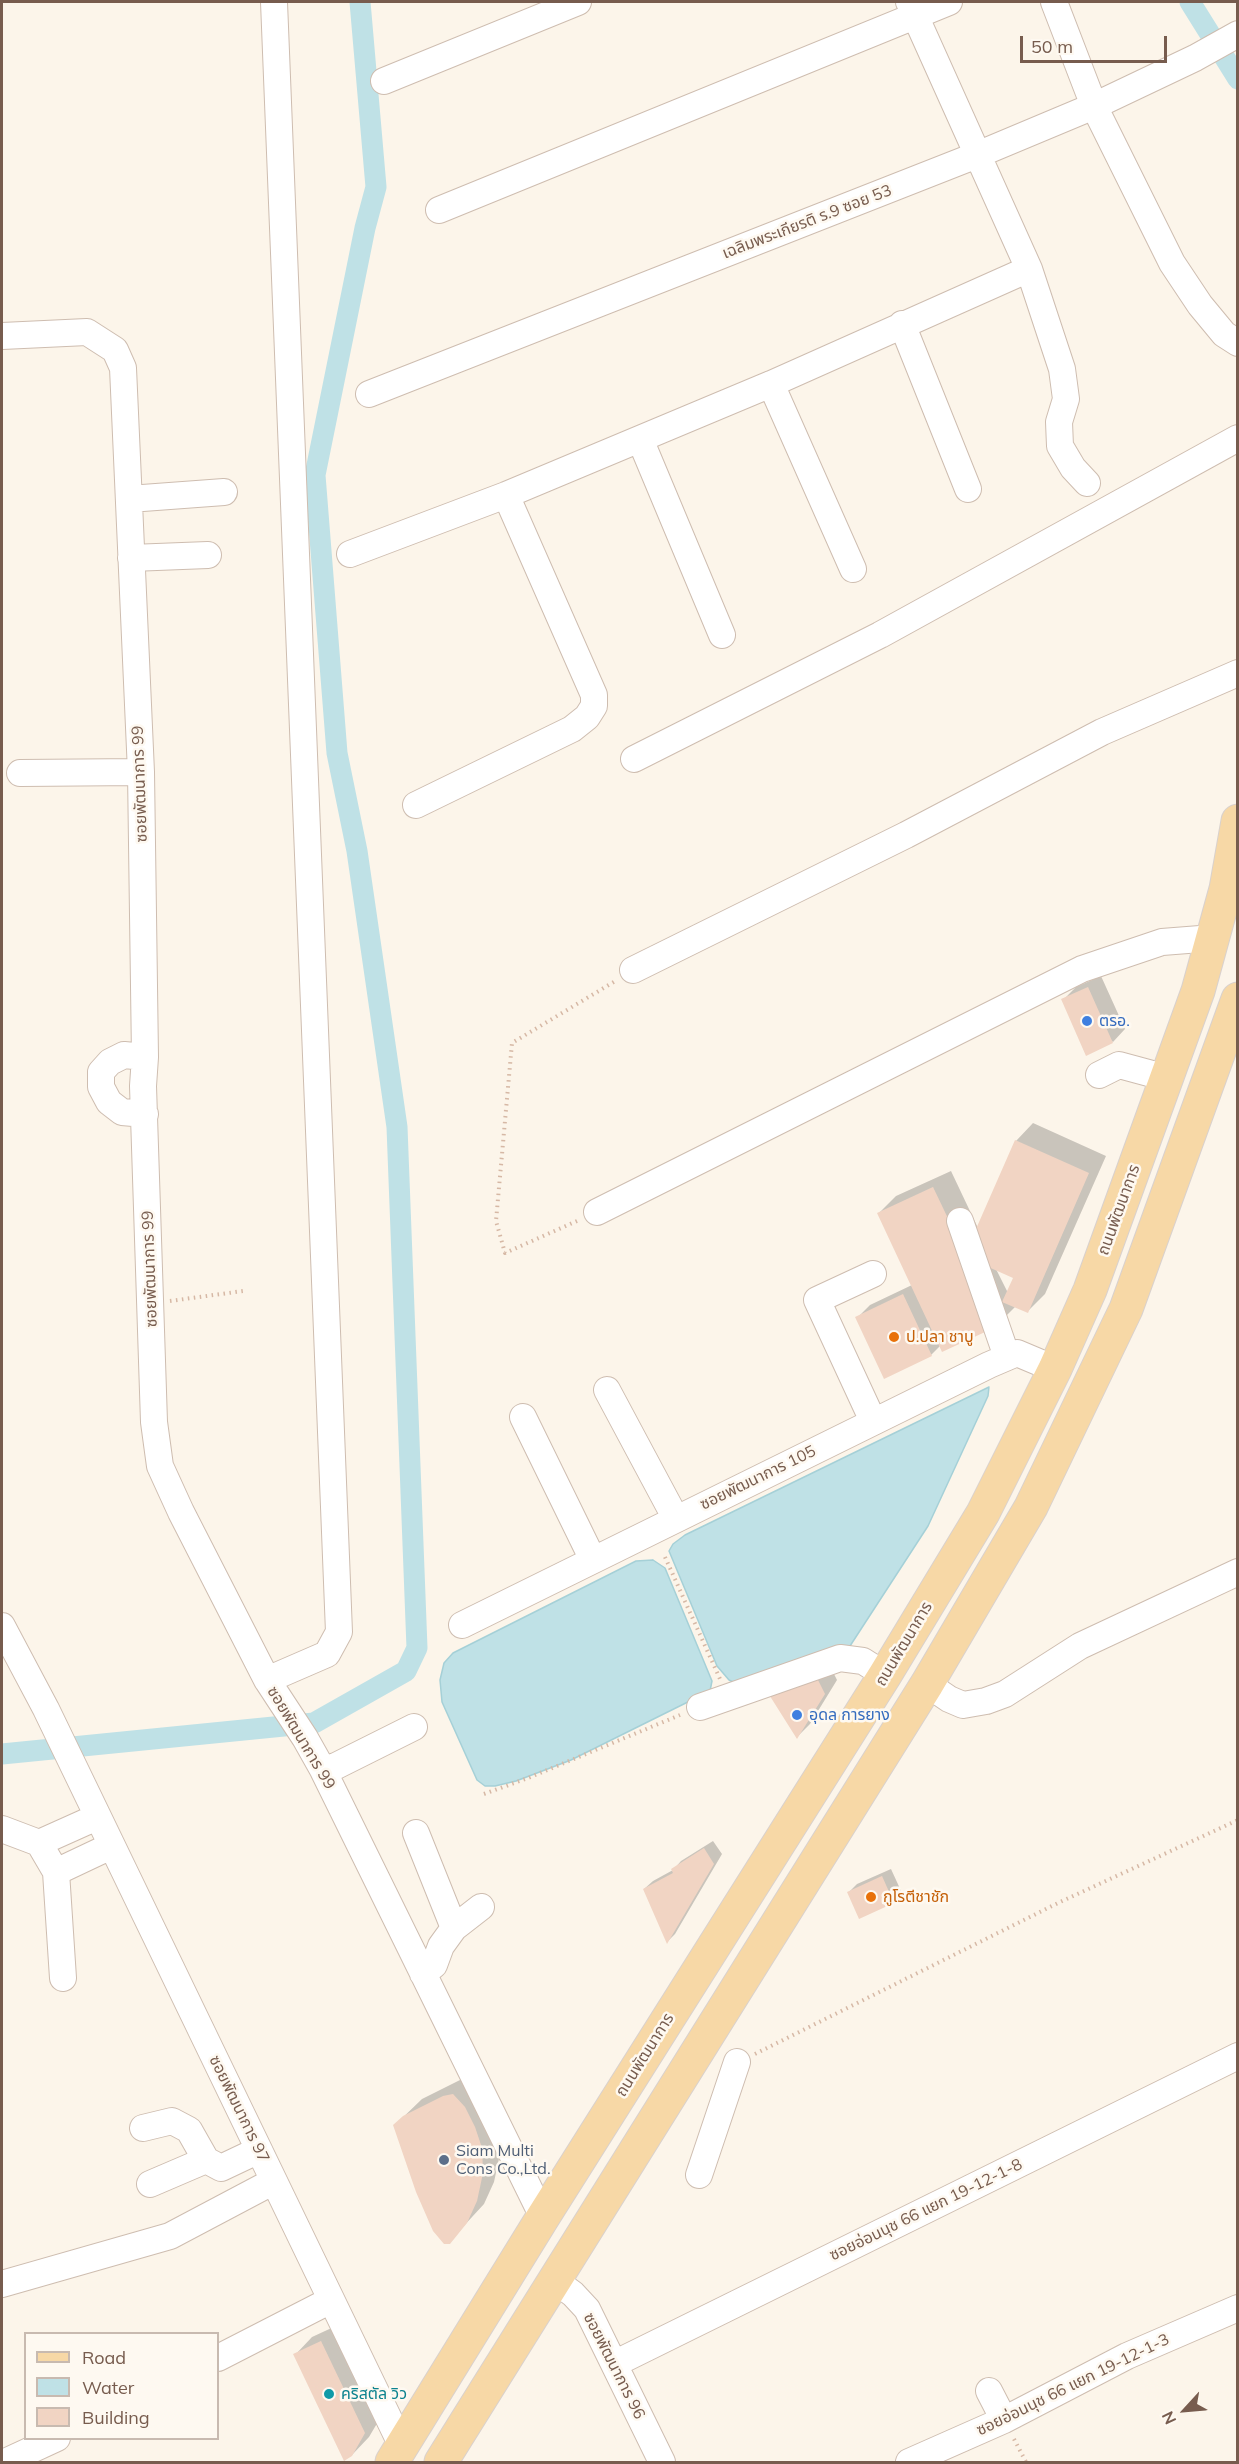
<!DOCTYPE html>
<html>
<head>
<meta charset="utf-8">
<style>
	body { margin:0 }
	#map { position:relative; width:1239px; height:2464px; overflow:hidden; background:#fcf5ea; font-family:Mulish,sans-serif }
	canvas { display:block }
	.frame { position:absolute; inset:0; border:3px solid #775c4e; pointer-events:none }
	.legend { position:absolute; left:24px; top:2332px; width:195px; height:108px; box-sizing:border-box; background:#fef9f1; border:2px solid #c8bab0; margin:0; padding:8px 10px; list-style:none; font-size:18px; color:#775c4e }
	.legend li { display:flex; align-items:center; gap:12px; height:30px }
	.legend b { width:30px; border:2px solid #c8bab0 }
	.north { position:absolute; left:1155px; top:2380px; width:60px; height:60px; -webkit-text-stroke:4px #fef9f1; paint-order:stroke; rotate:244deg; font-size:16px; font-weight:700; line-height:24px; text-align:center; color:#775c4e }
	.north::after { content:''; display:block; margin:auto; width:21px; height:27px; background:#775c4e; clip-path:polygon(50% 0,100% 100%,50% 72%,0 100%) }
	.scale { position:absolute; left:1020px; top:36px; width:147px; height:27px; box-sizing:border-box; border:3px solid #775c4e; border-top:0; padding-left:8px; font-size:18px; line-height:21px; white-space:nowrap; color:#775c4e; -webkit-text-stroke:4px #fef9f1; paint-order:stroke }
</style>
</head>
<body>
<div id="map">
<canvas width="1239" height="2464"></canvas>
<div class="frame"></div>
<ul class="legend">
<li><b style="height:8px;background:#f7d8a6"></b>Road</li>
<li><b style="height:16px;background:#bfe1e6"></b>Water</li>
<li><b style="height:16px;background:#f1d4c3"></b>Building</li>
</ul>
<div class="north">N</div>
<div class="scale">50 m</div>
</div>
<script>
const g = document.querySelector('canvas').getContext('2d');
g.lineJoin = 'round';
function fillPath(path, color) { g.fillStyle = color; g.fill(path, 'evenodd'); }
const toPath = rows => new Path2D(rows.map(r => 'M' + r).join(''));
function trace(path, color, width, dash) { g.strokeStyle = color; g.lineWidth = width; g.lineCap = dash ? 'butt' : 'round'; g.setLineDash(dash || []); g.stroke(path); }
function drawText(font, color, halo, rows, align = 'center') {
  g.font = font + ' Mulish,"Noto Sans Thai",sans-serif'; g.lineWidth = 5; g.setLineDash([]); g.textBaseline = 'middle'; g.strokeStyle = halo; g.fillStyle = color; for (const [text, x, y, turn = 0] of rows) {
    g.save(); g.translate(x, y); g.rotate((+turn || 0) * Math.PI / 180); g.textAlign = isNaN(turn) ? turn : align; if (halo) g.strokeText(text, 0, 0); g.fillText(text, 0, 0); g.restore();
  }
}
const water = toPath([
	[989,1387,988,1396,928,1526,850,1646,739,1685,729,1680,717,1666,669,1551,673,1544,685,1535,989,1387],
	[653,1560,665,1568,712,1681,710,1691,571,1760,516,1781,495,1786,485,1786,477,1780,442,1702,440,1680,444,1663,453,1653,636,1561,653,1560]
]);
fillPath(water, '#bfe1e6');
trace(water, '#a5d0d7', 1.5);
fillPath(toPath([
	[1101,976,1125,1029,1113,1042,1063,1000,1076,987],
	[1033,1123,1106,1156,1045,1294,1027,1312,1016,1306,997,1325,940,1346,931,1355,857,1318,870,1305,912,1285,879,1213,896,1196,951,1171,978,1228,1016,1141],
	[996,1269,1015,1277,1008,1293],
	[829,1664,837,1680,810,1724,797,1737,770,1693],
	[713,1841,722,1854,675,1934,668,1941,644,1889,653,1881,673,1870,681,1861],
	[891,1869,902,1893,893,1902,860,1917,849,1892,857,1884],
	[462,2079,500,2154,494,2182,484,2204,449,2242,395,2125,422,2099],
	[338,2325,382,2415,369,2437,352,2455,295,2355,312,2337]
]), '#0003');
trace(toPath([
	[1190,2,1238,79],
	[2,1754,314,1723,406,1671,417,1648,397,1127,357,851,337,753,315,475,365,228,376,187,360,2]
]), '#bfe1e6', 21);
fillPath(toPath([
	[1088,987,1113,1043,1086,1056,1061,999],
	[1015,1140,1089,1173,1028,1313,1002,1302,1013,1278,966,1257,998,1326,942,1352,877,1213,933,1187,965,1254],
	[903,1294,932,1356,884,1379,855,1317],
	[816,1676,825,1694,797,1739,768,1693],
	[704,1848,714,1864,667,1944,643,1889,673,1873,671,1869],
	[882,1876,894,1903,859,1919,847,1892],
	[453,2094,465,2107,475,2127,482,2148,483,2173,477,2201,467,2223,450,2244,444,2244,433,2231,416,2192,393,2125,403,2116,443,2096],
	[321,2341,365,2433,352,2456,344,2461,293,2354]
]), '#f1d4c3');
const minor = toPath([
	[909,2,1029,269,1062,369,1066,399,1059,422,1060,446,1073,468,1087,483],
	[1054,2,1094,106,1172,263,1200,305,1224,334,1238,343],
	[384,81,578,2],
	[439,210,949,2],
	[902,324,968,489],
	[2,336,87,332,115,350,123,368,141,772,145,1057,143,1086,154,1422,160,1466,181,1512,267,1680,305,1738,323,1770,543,2217],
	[771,384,853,569],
	[369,394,977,155,1094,106,1195,58,1238,34],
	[640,439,722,635],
	[129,499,224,492],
	[350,554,506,495,771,384,1029,269],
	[131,558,208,555],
	[634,759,880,635,1238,438],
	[20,773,141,772],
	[416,805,572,729,587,717,594,706,594,695,506,495],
	[633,970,906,835,1102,732,1238,673],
	[1099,1075,1119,1065,1167,1078],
	[145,1114,122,1112,109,1102,101,1087,101,1072,110,1062,124,1055,145,1057],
	[597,1212,1082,969,1162,942,1213,938],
	[960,1221,1007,1357],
	[873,1274,817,1300,873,1421],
	[607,1390,676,1519],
	[523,1417,593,1560],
	[462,1625,989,1365,1017,1353,1055,1369],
	[2,1626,46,1709,402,2446],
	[267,1680,327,1654,339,1632,274,2],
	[927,1684,949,1699,963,1705,986,1701,1005,1694,1080,1646,1238,1572],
	[700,1707,840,1658,863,1661,885,1675],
	[323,1770,336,1766,414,1727],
	[2,1829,39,1843,56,1872,63,1978],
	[416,1833,454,1928],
	[39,1843,97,1817],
	[56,1872,111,1846],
	[423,1974,434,1965,441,1946,454,1928,481,1907],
	[143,2128,172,2121,189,2130,206,2160,221,2168,259,2150],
	[699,2175,737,2062],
	[150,2184,206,2160],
	[554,2280,573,2294,587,2309,662,2462],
	[2,2284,170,2236,274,2181],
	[218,2358,331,2300],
	[614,2364,1238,2056],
	[989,2391,1004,2420],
	[5,2462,57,2438],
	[909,2462,1004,2420,1127,2356,1238,2308]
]);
const major = toPath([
	[392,2462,543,2217,885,1675,983,1513,1055,1369,1090,1290,1198,991,1226,889,1238,821],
	[441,2462,927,1684,1031,1507,1126,1309,1238,999]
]);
trace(minor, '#cebdb0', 28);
trace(major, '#d9d1cd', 35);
trace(toPath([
	[577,1221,505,1253,496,1221,512,1043,617,980],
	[170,1301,243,1291],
	[665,1557,720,1679],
	[484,1794,528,1778,680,1715],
	[755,2054,1058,1903,1238,1820],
	[1014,2439,1026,2462]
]), '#d6b8a5', 4, [1.5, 4.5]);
trace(minor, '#fff', 26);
trace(major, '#f7d8a6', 33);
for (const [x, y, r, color] of [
	[1087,1021,6,"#3f7fe0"],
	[894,1337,6,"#e8710a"],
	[797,1715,6,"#3f7fe0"],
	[871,1897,6,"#e8710a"],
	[444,2160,6,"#5c6f8a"],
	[329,2394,6,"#0f9aa8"]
]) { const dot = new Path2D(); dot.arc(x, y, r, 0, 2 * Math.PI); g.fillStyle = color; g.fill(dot); trace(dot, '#fef9f1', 2); }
drawText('16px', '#775c4e', '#fef9f1', [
	["เฉลิมพระเกียรติ ร.9 ซอย 53",807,222,-21],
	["ซอยพัฒนาการ 99",140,784,-92],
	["ถนนพัฒนาการ",1119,1210,-70],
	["ซอยพัฒนาการ 99",150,1269,-92],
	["ซอยพัฒนาการ 105",758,1478,-26],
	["ถนนพัฒนาการ",904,1644,-59],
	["ซอยพัฒนาการ 99",301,1738,59],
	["ถนนพัฒนาการ",645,2055,-58],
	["ซอยพัฒนาการ 97",239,2109,64],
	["ซอยอ่อนนุช 66 แยก 19-12-1-8",926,2210,-26],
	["ซอยพัฒนาการ 96",614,2366,63],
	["ซอยอ่อนนุช 66 แยก 19-12-1-3",1073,2385,-26]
]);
drawText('16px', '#366cbe', '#fef9f1', [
	["ตรอ.",1099,1021],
	["อุดล การยาง",809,1715]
], 'left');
drawText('16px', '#c56008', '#fef9f1', [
	["ป.ปลา ชาบู",906,1337],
	["กูโรตีชาชัก",883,1897]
], 'left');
drawText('16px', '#4e5e75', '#fef9f1', [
	["Siam Multi",456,2151],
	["Cons Co.,Ltd.",456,2169]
], 'left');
drawText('16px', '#0d838f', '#fef9f1', [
	["คริสตัล วิว",341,2394]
], 'left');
</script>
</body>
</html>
